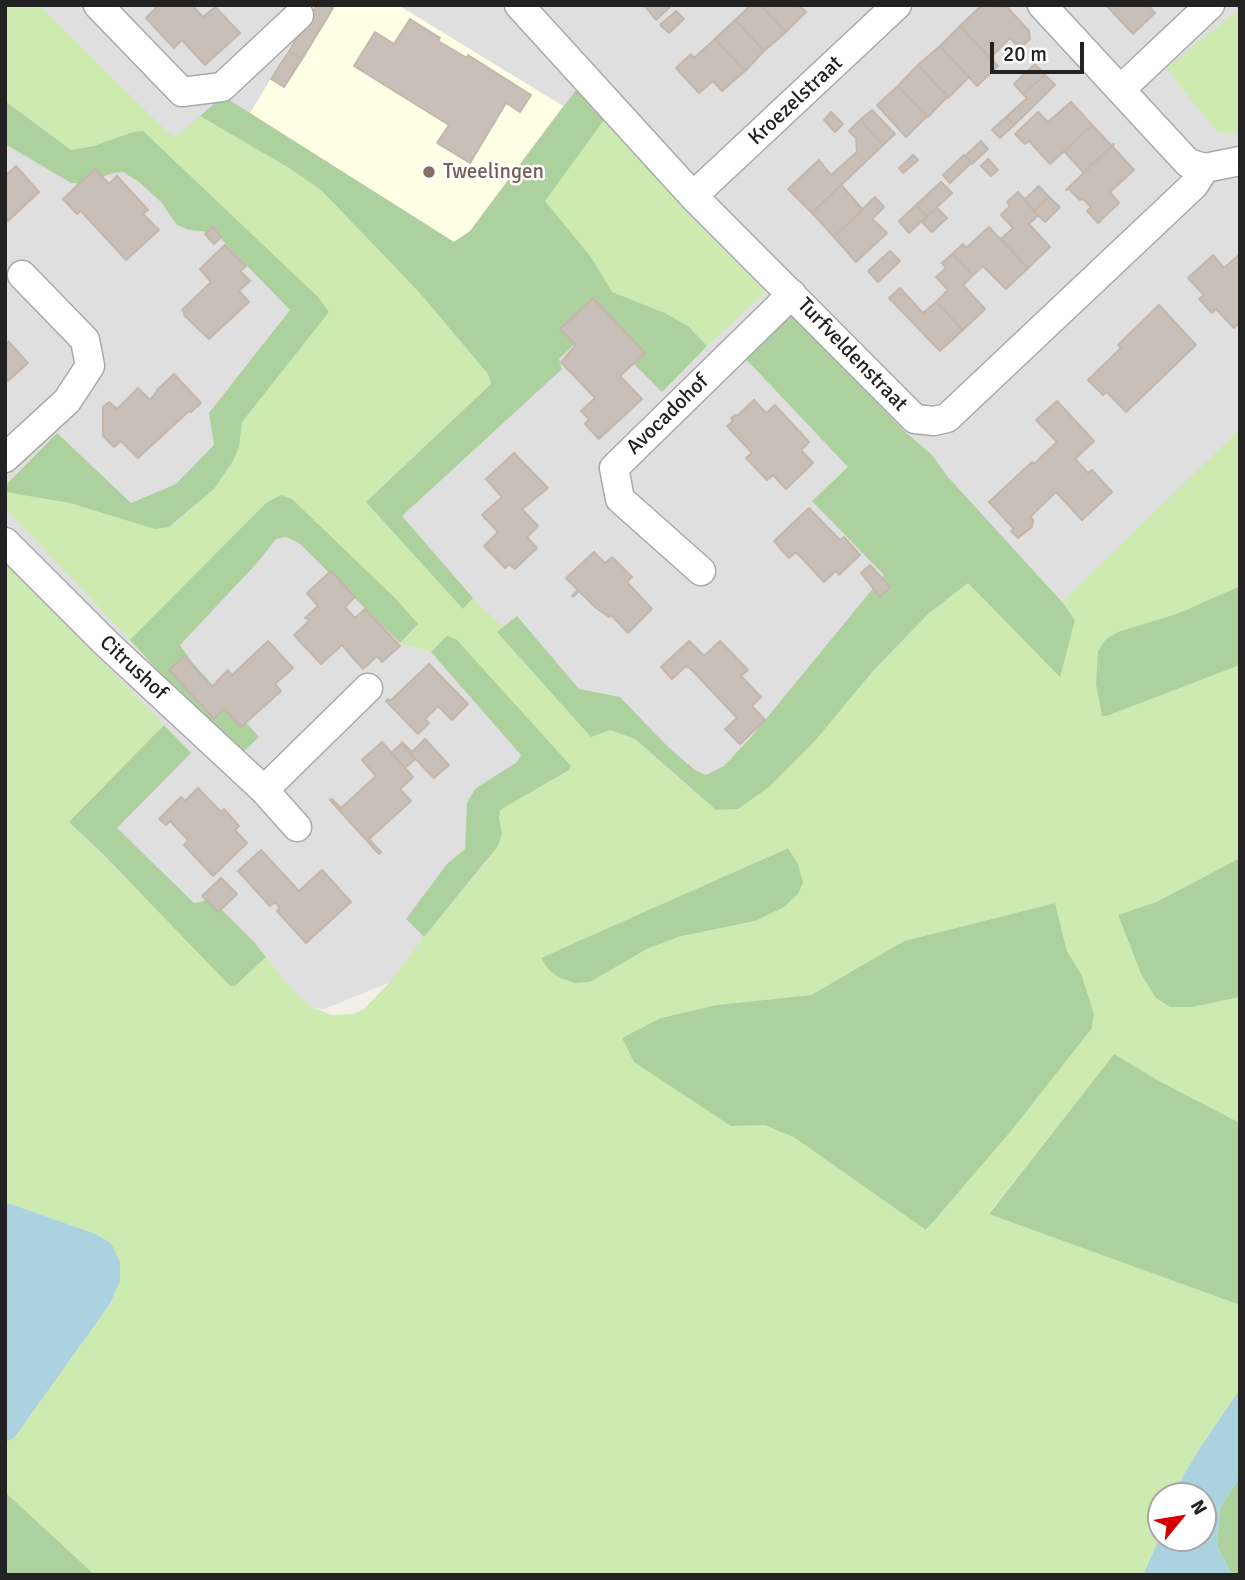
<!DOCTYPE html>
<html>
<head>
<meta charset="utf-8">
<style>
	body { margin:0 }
	#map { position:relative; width:1245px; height:1580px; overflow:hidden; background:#f2efe9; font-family:Signika,sans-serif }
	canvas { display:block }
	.frame { position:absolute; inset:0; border:7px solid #222; pointer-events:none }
	.north { position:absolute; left:1147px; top:1482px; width:70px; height:70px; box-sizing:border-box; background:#fff; border:2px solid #a7a7a7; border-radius:50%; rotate:60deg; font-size:19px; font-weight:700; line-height:28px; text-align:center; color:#222 }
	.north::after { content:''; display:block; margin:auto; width:24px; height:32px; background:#d40000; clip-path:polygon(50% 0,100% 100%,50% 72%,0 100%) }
	.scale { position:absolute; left:990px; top:42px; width:94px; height:32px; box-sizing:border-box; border:4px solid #222; border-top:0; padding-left:9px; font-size:21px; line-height:24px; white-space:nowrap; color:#222; -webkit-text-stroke:5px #fff; paint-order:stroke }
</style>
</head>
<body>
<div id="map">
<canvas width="1245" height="1580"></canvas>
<div class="frame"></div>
<div class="north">N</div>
<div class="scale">20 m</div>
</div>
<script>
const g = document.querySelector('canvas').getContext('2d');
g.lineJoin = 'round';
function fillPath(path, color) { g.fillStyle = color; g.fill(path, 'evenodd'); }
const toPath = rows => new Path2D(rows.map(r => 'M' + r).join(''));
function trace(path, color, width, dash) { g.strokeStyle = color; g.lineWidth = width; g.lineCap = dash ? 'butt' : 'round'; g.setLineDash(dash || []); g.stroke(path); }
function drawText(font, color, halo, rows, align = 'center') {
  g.font = font + ' Signika,sans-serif'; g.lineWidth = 5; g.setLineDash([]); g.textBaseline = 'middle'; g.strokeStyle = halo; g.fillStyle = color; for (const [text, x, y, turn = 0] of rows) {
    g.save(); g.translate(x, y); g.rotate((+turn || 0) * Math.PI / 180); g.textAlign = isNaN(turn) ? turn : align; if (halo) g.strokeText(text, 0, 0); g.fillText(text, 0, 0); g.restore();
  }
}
fillPath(toPath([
	[5,5,1240,5,1240,578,766,830,324,1009,5,971]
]), '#e0dfdf');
fillPath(toPath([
	[315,5,398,5,563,106,470,231,454,242,250,113]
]), '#ffffe5');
fillPath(toPath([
	[5,5,39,5,174,138,200,116,289,168,321,190,419,292,488,374,491,384,366,502,464,609,473,598,503,627,498,631,610,730,635,739,690,789,769,787,814,742,872,672,928,614,969,583,1060,676,1075,620,1062,602,1240,429,1240,586,1179,613,1118,632,1106,639,1107,716,1240,665,1240,858,1156,902,1118,915,1141,974,1193,1007,1240,997,1240,1123,1161,1082,1114,1054,989,1213,1240,1305,1240,1389,1200,1448,1171,1496,1161,1496,1161,1535,1143,1575,95,1575,5,1492,5,1441,14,1438,110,1304,120,1280,120,1261,111,1243,96,1234,5,1202,5,558,164,725,69,822,235,986,266,957,294,992,312,1007,331,1015,353,1014,364,1009,391,981,424,937,491,857,502,834,499,817,500,810,569,770,434,647,431,652,400,643,418,625,266,503,130,640,5,508,5,492,70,503,169,527,177,522,214,489,233,461,239,447,242,422,328,312,133,132,94,146,71,150,5,101],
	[787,848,755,921,678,937,647,949,590,982,541,959],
	[1055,903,1067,951,1081,974,927,1230,795,1138,765,1125,661,1018,716,1005,811,995,904,941],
	[1239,9,1240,134,1236,134,1217,132,1166,68],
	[604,120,769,289,707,346,688,326,665,313,612,292,591,257,544,201]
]), '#cdebb0');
fillPath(toPath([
	[576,90,604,120,545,201,591,257,612,292,665,313,688,326,707,346,662,392,595,325,559,359,562,369,402,516,473,598,463,609,366,502,491,384,488,374,419,292,321,190,289,168,200,116,223,96,454,242,470,231],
	[5,101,71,150,94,146,133,132,143,131,318,297,329,312,242,422,239,447,233,461,214,489,169,527,155,529,70,503,5,492,5,486,57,433,131,503,176,484,214,445,209,413,290,310,222,240,211,232,189,230,177,225,161,202,139,182,123,172,113,173,84,184,71,183,5,144],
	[793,314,903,430,932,455,948,477,1062,602,1075,620,1060,677,968,583,928,614,872,672,814,742,769,787,738,809,716,810,635,739,610,730,591,737,497,632,517,616,579,689,620,697,668,747,695,770,706,775,724,766,752,736,884,575,812,501,848,467,744,357],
	[281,495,292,499,395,598,418,624,400,643,299,543,286,537,276,539,257,563,180,645,192,662,259,737,238,757,130,640,266,503],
	[1240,586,1240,665,1107,716,1102,716,1096,684,1098,651,1106,639,1118,632,1179,613],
	[447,636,456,639,571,766,569,770,500,810,499,817,502,834,498,846,424,937,406,919,447,864,465,849,467,803,475,789,517,762,521,755,431,652],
	[164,725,191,753,117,828,194,903,204,901,209,897,254,942,266,957,235,986,230,986,103,854,69,822],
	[788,848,798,864,803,883,798,894,784,907,755,921,678,937,647,949,590,982,575,983,558,977,548,969,541,958],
	[1240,858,1240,997,1193,1007,1170,1007,1156,998,1141,974,1118,915,1156,902],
	[1055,903,1067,951,1081,974,1094,1014,1092,1028,1011,1131,926,1230,795,1138,765,1125,731,1126,634,1062,622,1038,661,1018,716,1005,811,995,904,941],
	[1114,1054,1161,1082,1240,1123,1240,1305,989,1214],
	[1240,1476,1240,1575,1235,1575,1230,1571,1217,1546,1220,1508],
	[5,1492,95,1575,5,1575]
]), '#add19e');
fillPath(toPath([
	[5,1202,96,1234,111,1243,120,1261,120,1281,110,1304,14,1438,6,1442],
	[1240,1389,1240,1476,1220,1508,1217,1546,1230,1571,1235,1575,1143,1575,1161,1535,1161,1538,1203,1538,1203,1496,1171,1496,1200,1448]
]), '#aad3df');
const building = toPath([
	[159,5,192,5,203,17,215,7,240,33,205,65,182,40,174,48,146,18,159,5],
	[317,5,328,5,333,8,302,59,289,51,317,5],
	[644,5,672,5,656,20,644,5],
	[751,5,760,5,786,32,764,51,735,20,751,5],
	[760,5,799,5,806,12,786,32,760,5],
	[986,5,1007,7,1029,31,1030,39,1020,48,1010,38,990,58,960,26,981,6,986,5],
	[1106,5,1153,5,1150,8,1155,13,1133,34,1106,5],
	[676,11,684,19,669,33,660,25,676,11],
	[410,19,440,38,438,41,467,58,468,55,531,95,520,112,506,103,470,163,437,143,449,125,354,66,375,32,394,44,410,19],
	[735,20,764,51,745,71,715,39,735,20],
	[960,26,998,66,977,86,940,46,960,26],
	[715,39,745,71,722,91,713,81,699,93,676,68,691,54,694,58,715,39],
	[940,46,969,77,948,98,918,65,940,46],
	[289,51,302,59,284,87,271,79,289,51],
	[1035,64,1045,75,1023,94,1014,84,1035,64],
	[918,65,948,96,928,117,898,86,918,65],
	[1045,75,1055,85,1014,125,1006,117,1027,98,1023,94,1045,75],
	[898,86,927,116,906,137,877,105,898,86],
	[1071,102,1092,125,1050,164,1029,141,1025,144,1015,134,1038,112,1048,122,1071,102],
	[872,110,895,134,883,145,860,120,872,110],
	[831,112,843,124,835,132,824,120,831,112],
	[1006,117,1014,125,1000,138,992,130,1006,117],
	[860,120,883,145,812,213,788,189,819,160,831,175,857,152,856,138,849,131,860,120],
	[1092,125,1111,145,1114,144,1083,172,1064,151,1092,125],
	[981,141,988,149,972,164,965,156,981,141],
	[1114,144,1113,147,1134,170,1110,192,1119,203,1098,223,1087,211,1091,207,1083,199,1080,200,1069,189,1066,190,1114,144],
	[913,155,918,160,903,173,899,168,913,155],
	[964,155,971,163,950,183,943,175,964,155],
	[988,159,998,170,991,176,981,166,988,159],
	[16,166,39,192,8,221,5,218,5,176,16,166],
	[95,169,109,184,117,176,148,210,143,214,159,230,126,260,81,211,77,214,63,199,95,169],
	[941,182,952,193,927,216,916,205,941,182],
	[841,185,863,210,834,237,812,213,841,185],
	[1039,186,1049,197,1034,211,1024,200,1039,186],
	[1018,192,1038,215,1029,224,1050,247,1028,268,1001,239,1013,228,1001,215,1010,206,1007,202,1018,192],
	[875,197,884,207,872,219,887,233,856,262,834,237,875,197],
	[1049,197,1060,207,1045,222,1034,211,1049,197],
	[916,205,927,216,909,233,899,221,916,205],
	[937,208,947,218,932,232,922,222,937,208],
	[213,227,221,237,214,244,205,234,213,227],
	[989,227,1028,268,1006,289,983,266,973,275,952,254,963,244,966,248,989,227],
	[225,245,246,266,240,271,250,281,239,291,249,302,209,339,184,315,185,314,182,310,211,282,200,269,225,245],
	[890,251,900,261,878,282,868,271,890,251],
	[952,254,973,275,963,285,985,309,963,330,936,302,948,290,936,277,946,268,942,263,952,254],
	[1240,254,1240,322,1234,328,1216,309,1212,313,1199,299,1204,295,1188,278,1213,255,1224,268,1240,254],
	[900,288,923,313,936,302,963,330,940,351,889,298,900,288],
	[593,298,645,353,620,376,642,399,599,439,585,424,589,419,581,411,595,398,561,362,576,345,560,329,593,298],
	[1159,305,1196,345,1126,412,1107,392,1103,395,1088,380,1121,348,1118,345,1159,305],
	[9,342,28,363,8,381,5,379,5,343,9,342],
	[174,374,201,403,191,412,189,411,138,458,121,441,114,447,103,436,103,407,109,402,117,409,138,388,150,400,156,393,157,390,174,374],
	[754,400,766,413,775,405,809,442,801,450,813,463,786,489,773,475,767,480,746,458,752,453,727,426,733,421,731,418,735,415,737,416,754,400],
	[1057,401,1094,441,1075,459,1088,473,1092,470,1112,492,1082,520,1056,492,1030,517,1033,520,1032,527,1018,538,1011,531,1014,529,989,502,1032,462,1034,464,1057,442,1036,420,1057,401],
	[514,453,548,488,522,509,538,526,527,537,537,548,515,569,509,564,505,568,484,546,498,532,482,515,502,497,486,479,514,453],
	[809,508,840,540,844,537,860,555,839,575,836,571,824,582,796,552,789,558,774,541,809,508],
	[594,552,605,563,612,557,632,577,627,582,652,609,628,633,611,615,609,617,596,608,579,591,573,597,572,596,578,590,566,578,594,552],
	[870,565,890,587,880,597,861,573,870,565],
	[331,571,355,597,345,607,355,618,365,609,400,646,382,662,377,656,363,669,342,645,321,664,294,635,310,620,305,618,318,606,307,593,331,571],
	[268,641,293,668,275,684,281,691,241,727,224,709,214,719,169,670,184,656,212,687,228,670,232,675,268,641],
	[689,641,704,656,720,641,748,670,741,676,761,697,752,706,765,720,740,744,725,729,737,718,692,670,686,666,672,679,661,667,689,641],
	[429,664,468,704,452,720,438,706,425,719,429,723,418,734,386,701,388,699,390,701,429,664],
	[425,739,449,765,434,778,401,744,402,742,412,752,425,739],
	[382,742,413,777,400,789,411,801,369,839,381,852,379,854,330,800,332,799,341,808,376,776,362,760,382,742],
	[401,744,415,759,405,768,391,753,401,744],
	[198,788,221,812,224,809,239,826,235,830,247,843,213,876,184,845,188,840,170,821,166,825,159,819,181,797,185,801,198,788],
	[261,850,299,891,322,870,351,902,306,943,277,911,280,908,275,902,270,906,238,871,261,850],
	[221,878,237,894,218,912,202,896,221,878]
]);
fillPath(building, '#c7bfb8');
trace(building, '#c4b6ab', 2);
const street = toPath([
	[98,5,182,92,222,87,299,15],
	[519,5,693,196,915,419,934,421,947,418,1194,185,1205,168],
	[1042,5,1188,163,1205,168,1240,161],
	[1121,89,1210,5],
	[693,196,897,5],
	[5,458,67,401,90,366,85,340,22,275],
	[5,542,107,644,264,790,297,827],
	[701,571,620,499,614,468,792,294],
	[264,790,368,688]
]);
trace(street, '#a9a9a9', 31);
trace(street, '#fff', 28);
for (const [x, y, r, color] of [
	[429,172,7,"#8d6e63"]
]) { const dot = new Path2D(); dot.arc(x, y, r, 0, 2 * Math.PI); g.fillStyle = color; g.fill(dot); trace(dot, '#fff', 2.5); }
drawText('21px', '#222', '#fff', [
	["Kroezelstraat",796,101,-43],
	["Turfveldenstraat",852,355,46],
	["Avocadohof",668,415,-44],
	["Citrushof",133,668,43]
]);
drawText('21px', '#785e54', '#fff', [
	["Tweelingen",443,172]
], 'left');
</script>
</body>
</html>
